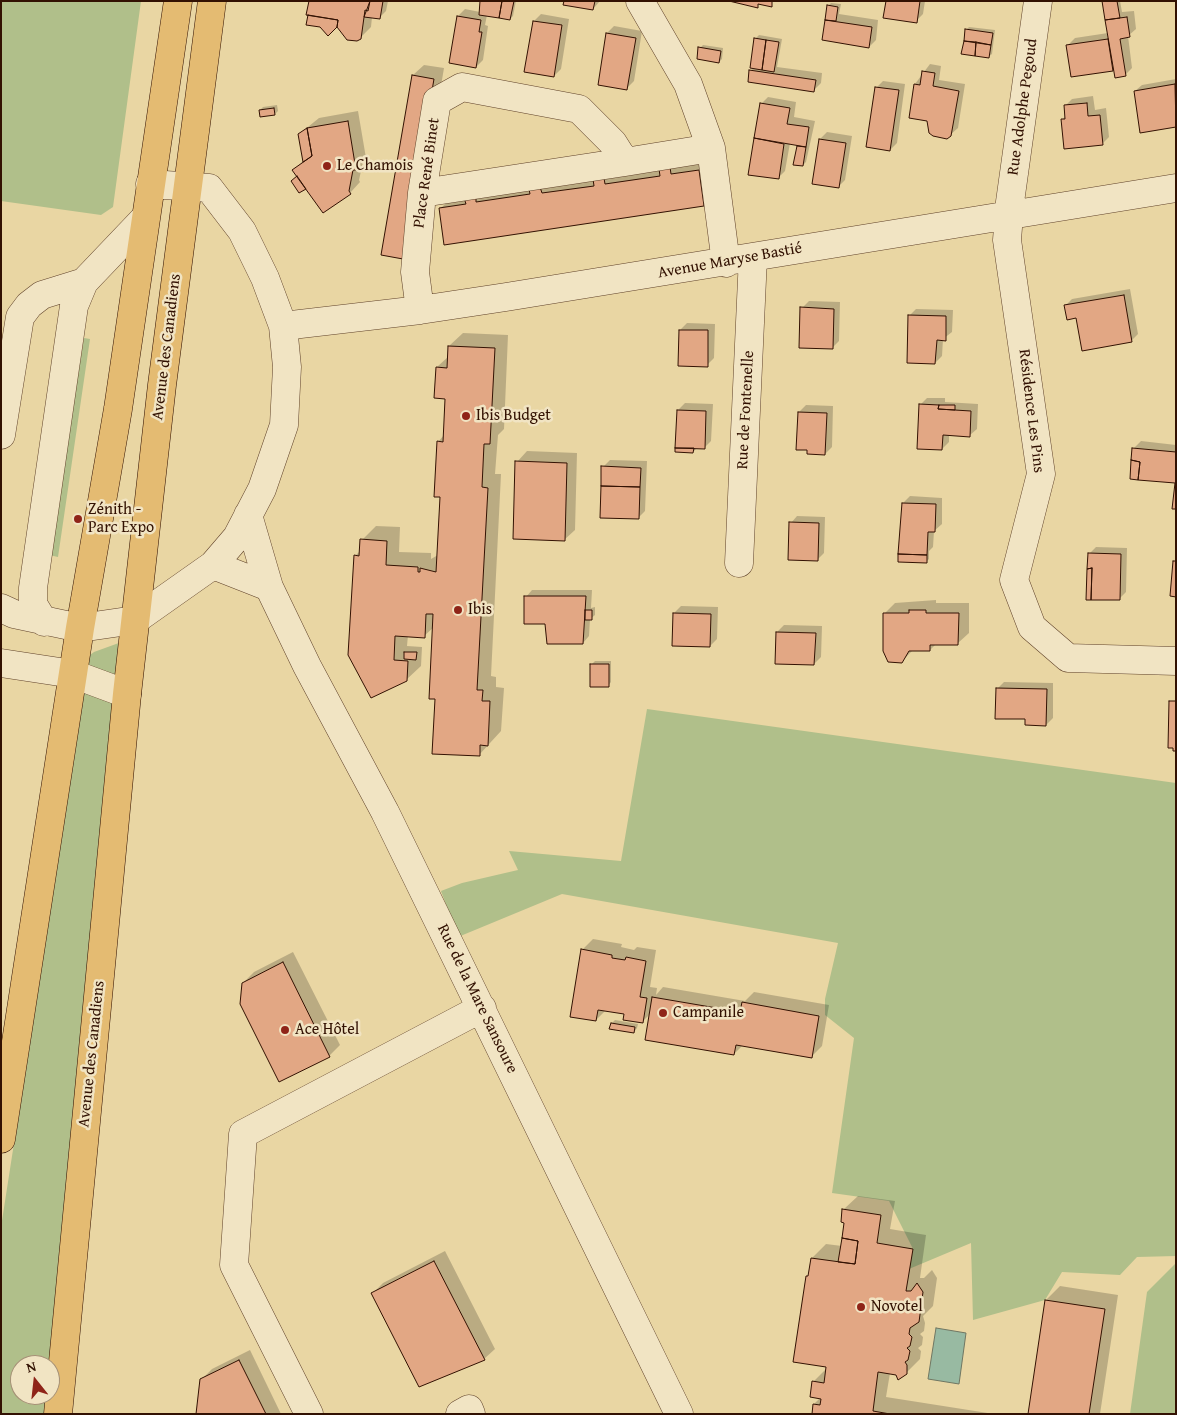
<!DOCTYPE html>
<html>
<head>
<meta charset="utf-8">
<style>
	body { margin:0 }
	#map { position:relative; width:1177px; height:1415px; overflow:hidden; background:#e9d6a3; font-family:"Gentium Book Plus",serif }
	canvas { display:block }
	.frame { position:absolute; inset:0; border:2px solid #321102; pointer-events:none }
	.north { position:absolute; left:10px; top:1355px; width:50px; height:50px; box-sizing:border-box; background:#f1e4c3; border:1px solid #a59076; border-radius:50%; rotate:344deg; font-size:14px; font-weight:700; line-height:20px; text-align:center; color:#321102 }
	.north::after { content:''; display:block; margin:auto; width:18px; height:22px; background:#8f2418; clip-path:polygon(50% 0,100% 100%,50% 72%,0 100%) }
</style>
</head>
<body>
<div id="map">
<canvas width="1177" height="1415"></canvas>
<div class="frame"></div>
<div class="north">N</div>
</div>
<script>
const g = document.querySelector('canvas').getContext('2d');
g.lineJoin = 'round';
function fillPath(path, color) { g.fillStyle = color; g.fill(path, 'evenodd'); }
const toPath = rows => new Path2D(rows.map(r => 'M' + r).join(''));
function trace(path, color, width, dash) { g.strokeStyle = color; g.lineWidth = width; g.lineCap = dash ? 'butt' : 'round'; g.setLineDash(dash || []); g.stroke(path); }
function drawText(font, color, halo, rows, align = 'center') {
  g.font = font + ' "Gentium Book Plus",serif'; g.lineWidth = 5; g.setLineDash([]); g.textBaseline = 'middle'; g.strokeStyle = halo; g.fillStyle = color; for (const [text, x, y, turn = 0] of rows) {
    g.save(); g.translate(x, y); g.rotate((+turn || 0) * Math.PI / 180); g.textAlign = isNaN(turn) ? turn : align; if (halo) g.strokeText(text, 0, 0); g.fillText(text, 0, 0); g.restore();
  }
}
fillPath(toPath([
	[1,1,141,1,113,207,101,215,1,201],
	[84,338,90,339,58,557,49,555],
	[127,640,128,681,88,668,90,655,94,652],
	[85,686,112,699,115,711,55,1414,1,1414,1,1227],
	[20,1365,50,1365,50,1395,20,1395],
	[647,709,1176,783,1176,1256,1137,1257,1120,1275,1062,1272,1045,1300,973,1320,971,1243,909,1269,913,1249,889,1201,832,1193,854,1038,825,1015,825,999,838,943,562,894,458,937,441,891,462,883,518,870,509,851,621,861],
	[1176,1263,1176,1414,1130,1414,1147,1292]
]), '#b0bf8a');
const water = toPath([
	[936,1328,966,1333,959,1384,928,1379,936,1328]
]);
fillPath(water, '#98baa2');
trace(water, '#6f7662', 1);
fillPath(toPath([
	[310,1,388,1,386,11,379,18,372,17,371,27,360,38,337,25],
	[482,1,516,1,513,16,510,19,487,15,485,25,488,26,483,60,476,67,458,16,465,9,480,12],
	[565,1,600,1,593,9],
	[887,1,925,1,923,14,916,21],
	[1103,1,1120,1,1122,12,1134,11,1136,29,1128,36,1132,68,1125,75,1114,70,1072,76,1068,45,1075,38,1108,33],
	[831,3,841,4,839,14,878,20,876,40,869,47,823,39,828,6],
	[541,14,569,19,561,69,554,76,525,71,534,21],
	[614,26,642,31,634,81,627,88,607,33],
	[969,27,995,30,992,54,988,57,966,30],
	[759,35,782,39,777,67,822,73,821,83,814,90,750,71,754,68,755,39],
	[703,45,723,48,722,59,719,62,700,48],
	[930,64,941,66,939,80,965,84,958,128,950,135,928,119,915,84],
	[424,65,444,68,414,247,413,75],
	[1176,79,1176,126,1135,91,1142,85],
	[883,81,905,84,897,143,890,150,876,88],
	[1093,96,1095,110,1106,108,1109,137,1102,144,1062,120,1066,115,1065,106,1072,99],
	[768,97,796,102,794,117,815,121,806,162,803,165,798,146,799,145,790,143,785,171,778,178,750,174,761,104],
	[277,105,278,111,275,114,260,110,263,107],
	[358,111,366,158,363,162,359,180,360,182,350,193,298,176,294,170,304,160,303,131,319,118],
	[827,132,852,136,845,180,838,187,820,139],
	[712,157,718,191,704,205,440,209,454,195],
	[1130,289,1138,334,1131,341,1077,317,1065,306,1072,299],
	[809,301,840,302,839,341,832,348,802,308],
	[916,309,953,310,952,332,943,339,942,356,935,363,909,316],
	[687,323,715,324,714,358,707,365,680,330],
	[463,333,508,335,504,429,498,435,495,474,501,474,491,676,496,677,496,687,504,688,501,731,479,755,436,698,434,627,424,636,408,635,407,646,422,647,421,666,406,680,371,696,355,556,361,550,362,540,376,526,400,527,399,552,431,553,431,559,438,555,441,496,438,442,444,435,447,398,437,367,449,356,449,346],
	[927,398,945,398,945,402,978,404,977,429,970,435,949,434,949,442,942,449,920,405],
	[685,403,713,404,711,441,704,448,696,449,693,452,678,410],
	[806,405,833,406,832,447,825,454,799,412],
	[1141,441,1176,445,1176,482,1131,478,1134,448],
	[527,451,577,453,575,530,564,540,517,462],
	[610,460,647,461,645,511,638,518,603,467],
	[910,496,942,498,942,524,934,531,933,547,929,551,929,559,926,562,903,503],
	[797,516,825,517,824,553,817,560,791,523],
	[1096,547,1127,548,1126,592,1119,599,1089,554],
	[532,590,592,590,591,608,595,607,595,615,590,619,589,636,583,643,546,623,526,597],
	[936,600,936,603,969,603,969,633,958,643,936,644,930,650,913,650,902,661,884,614,895,603],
	[681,606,718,607,717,639,710,646,674,613],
	[784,625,822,626,821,657,814,664,777,632],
	[595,661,611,661,611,682,608,686,591,665],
	[1004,682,1053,683,1053,718,1046,725,1026,718,997,689],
	[593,939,622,944,621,947,634,950,637,947,656,950,650,987,657,988,656,995,663,987,745,1001,754,992,829,1005,822,1046,812,1056,743,1045,734,1054,650,1014,643,1021,626,1013,606,1010,596,1020,582,950],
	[293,952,340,1045,329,1056,243,983,254,972],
	[615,1020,638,1024,637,1028,634,1032,612,1023],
	[858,1196,895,1201,890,1229,926,1235,920,1278,924,1278,932,1270,937,1278,933,1306,923,1316,925,1323,924,1331,920,1334,923,1337,922,1345,918,1348,921,1351,920,1359,906,1373,890,1373,886,1397,994,1414,813,1414,814,1404,821,1397,813,1382,827,1368,812,1258,826,1244,842,1246,846,1222,844,1209],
	[445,1251,495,1349,484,1359,373,1293,383,1283],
	[1060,1286,1118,1295,1100,1414,1029,1414,1046,1300],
	[250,1350,281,1414,197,1414,201,1380,212,1369]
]), '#0003');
const building = toPath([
	[309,1,370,1,368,11,365,10,361,39,357,41,347,40,337,27,338,20,306,15,309,1],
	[370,1,383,1,380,19,364,17,370,1],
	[480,1,502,1,499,18,479,15,480,1],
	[502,1,514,1,510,20,499,18,502,1],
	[564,1,595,1,593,10,563,5,564,1],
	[729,1,772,1,772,7,758,4,758,8,729,1],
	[886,1,920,1,917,23,883,18,886,1],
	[1102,1,1117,1,1120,18,1105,20,1102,1],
	[827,5,838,7,836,21,825,20,827,5],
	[308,15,338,20,337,27,328,36,320,27,306,25,308,15],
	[457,16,481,20,479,32,482,32,476,68,449,63,457,16],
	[1127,17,1130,37,1120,39,1126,76,1115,78,1105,20,1127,17],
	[825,20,872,27,869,48,822,40,825,20],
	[533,21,562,25,554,77,524,72,533,21],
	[965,29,993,33,991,45,964,41,965,29],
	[606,33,636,38,627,90,598,85,606,33],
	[754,38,766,40,762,70,750,68,754,38],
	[1108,39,1113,71,1071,77,1066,45,1108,39],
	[766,40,779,42,774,72,762,70,766,40],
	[964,41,976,42,975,56,961,54,964,41],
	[976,42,991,45,989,58,975,56,976,42],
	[698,47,721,51,719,63,697,59,698,47],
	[749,70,816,80,814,92,748,82,749,70],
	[922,71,935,73,933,86,959,91,951,136,947,139,933,136,929,133,927,121,909,118,914,84,920,85,922,71],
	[412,75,434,79,403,259,381,255,412,75],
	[1175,84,1176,127,1140,133,1134,91,1175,84],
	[875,87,899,90,890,151,866,147,875,87],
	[760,103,790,108,787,124,809,127,806,147,754,138,760,103],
	[1087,103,1088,116,1100,115,1103,145,1064,149,1061,119,1065,119,1064,105,1087,103],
	[274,108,275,115,260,117,259,110,274,108],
	[348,121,356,170,353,170,349,191,351,194,323,213,292,170,312,156,307,128,348,121],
	[307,128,312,156,303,162,298,134,307,128],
	[754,138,784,144,779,179,748,175,754,138],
	[819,139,846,143,839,188,812,184,819,139],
	[797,146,806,147,803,166,793,165,797,146],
	[670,167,671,174,699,170,704,206,444,245,439,208,466,204,464,198,476,197,476,202,530,194,529,189,540,187,542,193,594,186,593,179,604,178,605,184,660,176,659,169,670,167],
	[297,176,306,189,299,193,291,181,297,176],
	[1124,295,1132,342,1082,351,1076,318,1067,320,1064,305,1124,295],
	[800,307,834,309,833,349,799,348,800,307],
	[908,315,946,316,946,341,937,340,935,364,907,363,908,315],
	[679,330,708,330,708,367,678,366,679,330],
	[448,346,495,348,490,444,484,444,482,487,488,488,477,690,483,690,482,701,490,701,488,746,480,745,480,756,432,754,435,699,429,699,433,614,426,614,425,638,395,636,394,660,408,661,407,681,371,698,348,655,354,555,359,556,360,539,387,541,386,565,418,567,418,572,420,572,420,568,436,572,440,497,434,497,437,441,443,442,445,399,434,398,436,367,447,368,448,346],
	[919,404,939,405,938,409,971,411,970,437,943,435,942,450,917,449,919,404],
	[939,405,955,405,955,410,938,409,939,405],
	[677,410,706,411,705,449,675,448,677,410],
	[798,412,827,413,825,455,807,454,807,450,796,450,798,412],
	[675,448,694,448,693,453,675,452,675,448],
	[1132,448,1176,452,1176,509,1172,509,1175,483,1138,480,1140,462,1131,460,1132,448],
	[1131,460,1140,462,1138,480,1130,479,1131,460],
	[515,461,567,463,565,541,513,539,515,461],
	[601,466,641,468,640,487,601,486,601,466],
	[601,486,640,487,639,519,600,518,601,486],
	[902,503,936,504,935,532,928,532,927,555,898,554,902,503],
	[789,522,819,523,818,561,788,560,789,522],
	[1088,553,1121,554,1120,600,1091,600,1092,568,1087,569,1088,553],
	[898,554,927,555,927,563,898,562,898,554],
	[1173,561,1176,561,1176,597,1170,596,1173,561],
	[1092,568,1091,600,1086,600,1087,569,1092,568],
	[524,596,586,596,583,644,547,644,545,624,524,624,524,596],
	[585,610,592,610,592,620,585,620,585,610],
	[909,610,926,610,926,613,959,613,958,645,930,645,930,651,909,651,902,663,888,662,883,651,883,613,909,613,909,610],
	[673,613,711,614,710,647,672,646,673,613],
	[776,632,816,633,814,665,775,664,776,632],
	[404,652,417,652,416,660,404,659,404,652],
	[590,664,609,664,609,687,590,687,590,664],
	[996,688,1047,689,1046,726,1025,725,1025,719,995,719,996,688],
	[1169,701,1176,701,1176,751,1173,751,1173,748,1168,748,1169,701],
	[581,949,612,955,612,958,625,960,626,957,646,961,640,997,647,998,643,1023,623,1020,624,1014,598,1010,596,1021,570,1017,581,949],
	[283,962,330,1057,279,1082,240,1004,242,983,283,962],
	[652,997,740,1012,742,1002,819,1016,812,1058,736,1045,734,1055,645,1040,652,997],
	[611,1023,635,1027,634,1033,609,1029,611,1023],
	[842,1209,881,1215,877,1243,913,1249,906,1291,911,1291,917,1283,923,1292,919,1322,910,1328,909,1334,912,1337,910,1346,907,1348,910,1351,908,1360,905,1362,907,1365,907,1374,898,1380,896,1375,878,1372,873,1411,890,1414,812,1414,813,1404,820,1405,821,1399,810,1397,812,1381,824,1383,826,1367,793,1362,806,1276,808,1276,811,1258,855,1264,858,1241,842,1238,844,1223,841,1222,842,1209],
	[842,1238,858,1241,855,1264,838,1262,842,1238],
	[434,1261,485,1360,419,1387,371,1293,434,1261],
	[1045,1300,1105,1309,1089,1414,1028,1414,1045,1300],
	[239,1360,266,1414,196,1414,200,1379,239,1360]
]);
fillPath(building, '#e2a784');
trace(building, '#321102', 1);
const minor = toPath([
	[640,1,688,84,711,148,726,263],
	[1038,1,1010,202,1007,240,1041,474,1014,580,1032,627,1068,658,1176,661],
	[422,193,625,162],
	[420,310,415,272,422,193,437,101,462,87,579,109,613,143,625,162,711,148],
	[283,326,420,310,506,297,1176,188],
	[1,435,20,317,29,305,42,295,84,282],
	[248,515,269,587,307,666,385,812,679,1414],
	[739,563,753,257],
	[213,565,269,587],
	[1,608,14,614,80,628,135,620,213,565,237,537,262,489,284,425,287,367,283,326,265,278,242,231,209,188,150,184],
	[44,622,33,604,33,588,74,306,84,282,145,218],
	[1,663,73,674,127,694],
	[309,1414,234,1265,243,1134,482,1008],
	[460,1414,469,1409,471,1414]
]);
const major = toPath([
	[1,1139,80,628,118,409,178,1],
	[58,1414,127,694,162,385,212,1]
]);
trace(minor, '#60422a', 29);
trace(major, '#321102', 29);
trace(minor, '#f1e4c3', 28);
trace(major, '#e4bb72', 28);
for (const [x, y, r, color] of [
	[327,166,5,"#8f2418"],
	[466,416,5,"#8f2418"],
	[78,519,5,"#8f2418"],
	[458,610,5,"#8f2418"],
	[663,1013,5,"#8f2418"],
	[285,1030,5,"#8f2418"],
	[861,1307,5,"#8f2418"]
]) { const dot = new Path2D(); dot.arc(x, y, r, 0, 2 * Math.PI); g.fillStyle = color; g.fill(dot); trace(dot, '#f1e4c3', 2); }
drawText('16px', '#321102', '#f1e4c3', [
	["Rue Adolphe Pegoud",1023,107,-82],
	["Place René Binet",427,173,-82],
	["Avenue Maryse Bastié",730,261,-10],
	["Avenue des Canadiens",167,347,-83],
	["Rue de Fontenelle",746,410,-87],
	["Résidence Les Pins",1031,411,83],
	["Rue de la Mare Sansoure",477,999,64],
	["Avenue des Canadiens",92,1054,-84]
]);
drawText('16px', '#321102', '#f1e4c3', [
	["Le Chamois",337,166],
	["Ibis Budget",476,416],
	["Zénith -",88,510],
	["Parc Expo",88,528],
	["Ibis",468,610],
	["Campanile",673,1013],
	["Ace Hôtel",295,1030],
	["Novotel",871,1307]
], 'left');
</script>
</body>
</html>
